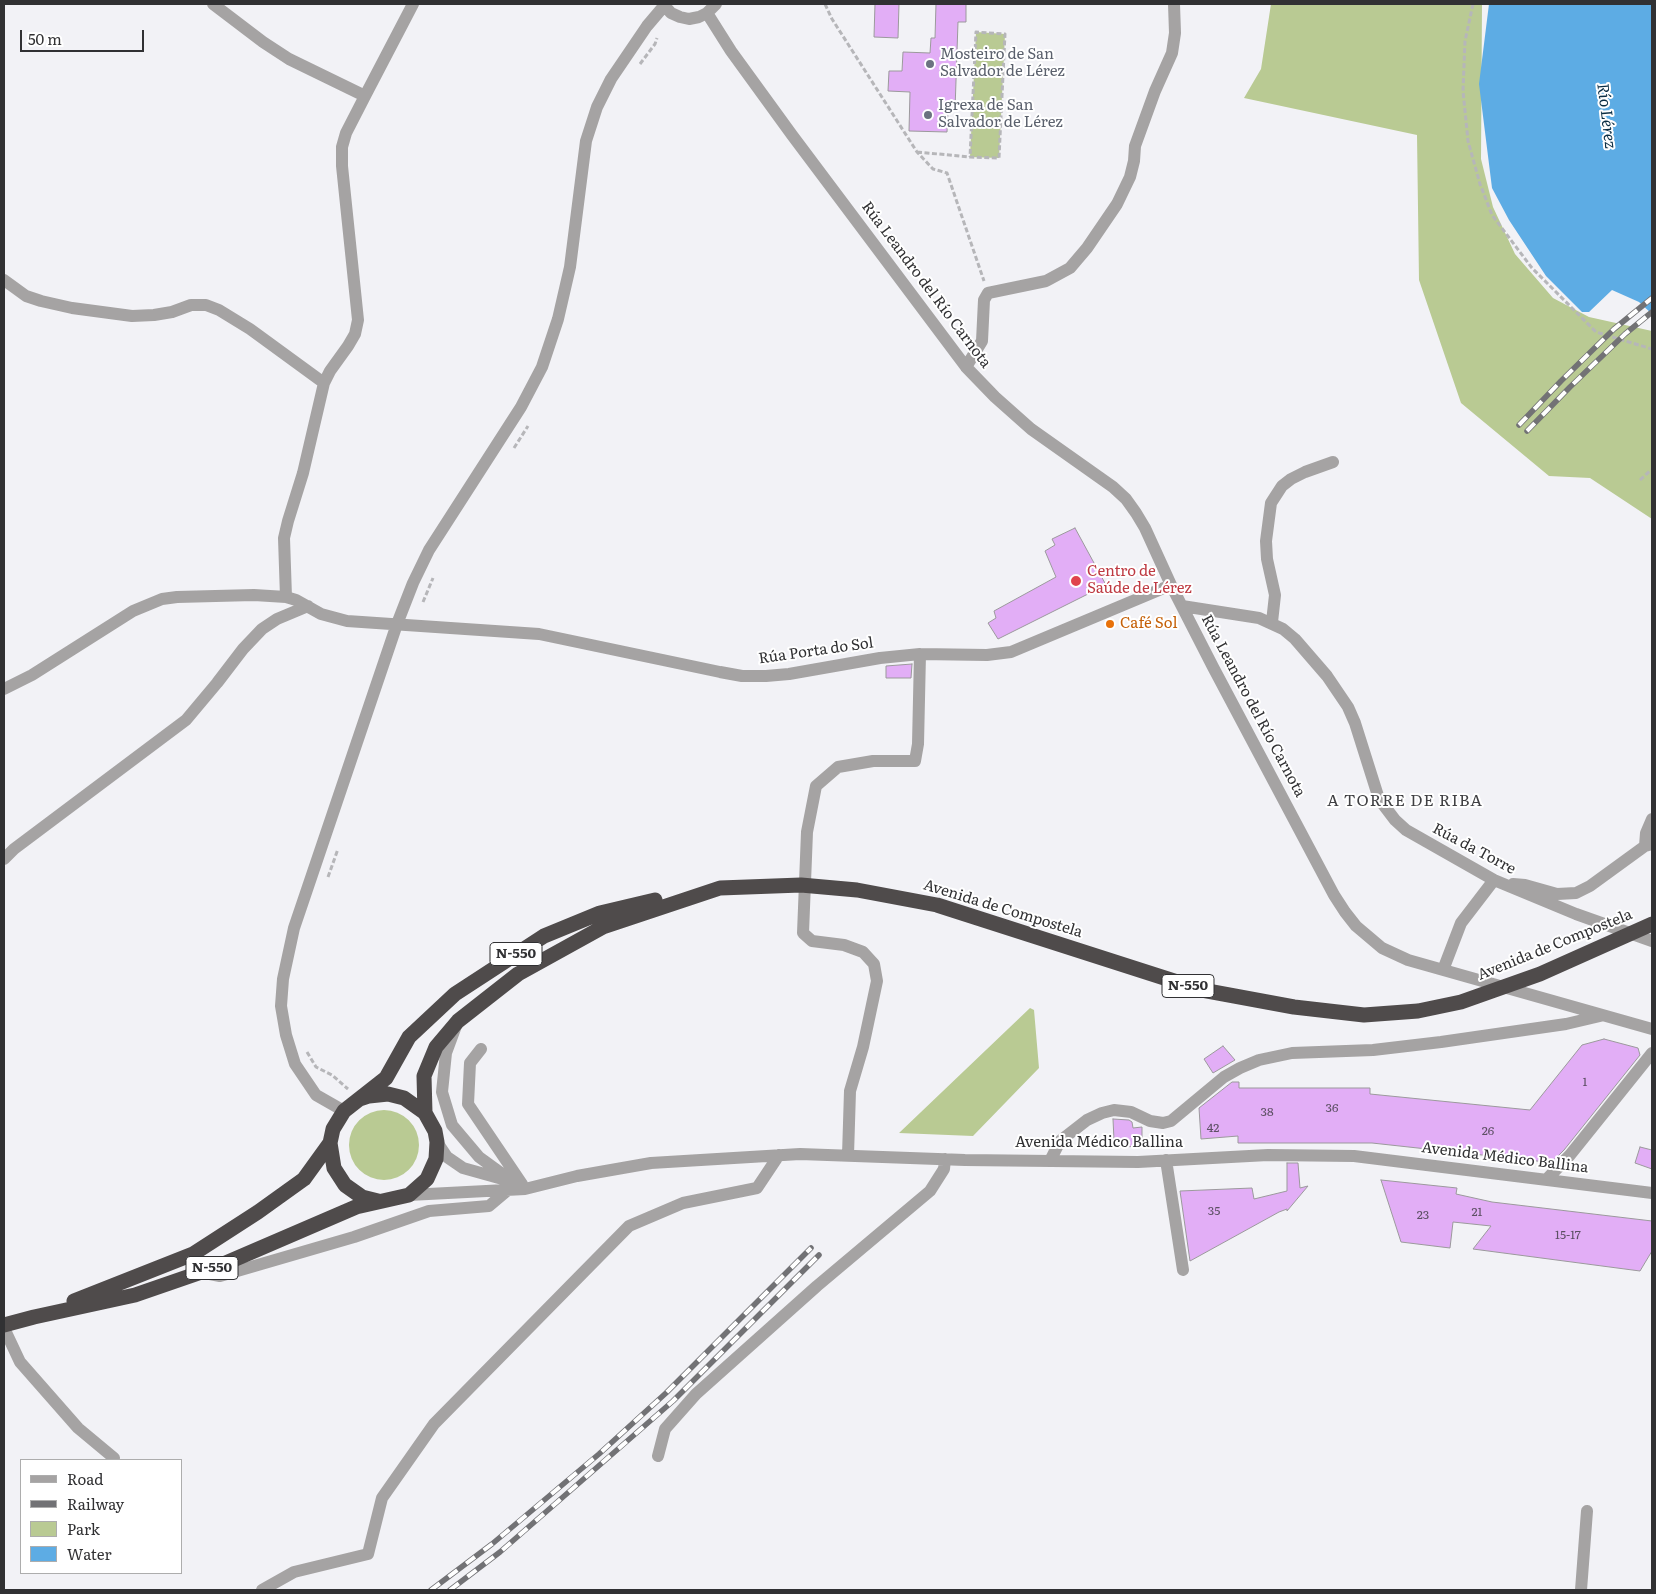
<!DOCTYPE html>
<html>
<head>
<meta charset="utf-8">
<style>
	body { margin:0 }
	#map { position:relative; width:1656px; height:1594px; overflow:hidden; background:#f2f2f6; font-family:Literata,serif }
	canvas { display:block }
	.frame { position:absolute; inset:0; border:5px solid #313133; pointer-events:none }
	.legend { position:absolute; left:20px; top:1459px; width:162px; height:115px; box-sizing:border-box; background:#fff; border:1px solid #adadad; margin:0; padding:6px 9px; list-style:none; font-size:15px; color:#313133 }
	.legend li { display:flex; align-items:center; gap:10px; height:25px }
	.legend b { width:25px; border:1px solid #adadad }
	.scale { position:absolute; left:20px; top:30px; width:124px; height:22px; box-sizing:border-box; border:2px solid #313133; border-top:0; padding-left:6px; font-size:15px; line-height:18px; white-space:nowrap; color:#313133; -webkit-text-stroke:4px #fff; paint-order:stroke }
</style>
</head>
<body>
<div id="map">
<canvas width="1656" height="1594"></canvas>
<div class="frame"></div>
<ul class="legend">
<li><b style="height:6px;background:#a5a3a3"></b>Road</li>
<li><b style="height:6px;background:#727275"></b>Railway</li>
<li><b style="height:14px;background:#b9ca93"></b>Park</li>
<li><b style="height:14px;background:#5dace4"></b>Water</li>
</ul>
<div class="scale">50 m</div>
</div>
<script>
const g = document.querySelector('canvas').getContext('2d');
g.lineJoin = 'round';
function fillPath(path, color) { g.fillStyle = color; g.fill(path, 'evenodd'); }
const toPath = rows => new Path2D(rows.map(r => 'M' + r).join(''));
function trace(path, color, width, dash) { g.strokeStyle = color; g.lineWidth = width; g.lineCap = dash ? 'butt' : 'round'; g.setLineDash(dash || []); g.stroke(path); }
function drawText(font, color, halo, rows, align = 'center') {
  g.font = font + ' Literata,serif'; g.lineWidth = 4; g.setLineDash([]); g.textBaseline = 'middle'; g.strokeStyle = halo; g.fillStyle = color; for (const [text, x, y, turn = 0] of rows) {
    g.save(); g.translate(x, y); g.rotate((+turn || 0) * Math.PI / 180); g.textAlign = isNaN(turn) ? turn : align; if (halo) g.strokeText(text, 0, 0); g.fillText(text, 0, 0); g.restore();
  }
}
fillPath(toPath([
	[1271,4,1482,4,1481,159,1493,207,1515,254,1553,298,1589,317,1652,331,1652,519,1590,478,1549,476,1461,403,1419,280,1417,135,1244,98,1261,69],
	[976,32,1005,34,999,158,970,157],
	[1030,1008,1034,1010,1039,1068,973,1136,899,1133],
	'349 1145a35 35 0 1 1 70 0a35 35 0 1 1-70 0Z'
]), '#b9ca93');
fillPath(toPath([
	[1489,4,1652,4,1652,314,1639,302,1612,290,1589,312,1582,312,1546,276,1509,220,1492,188,1479,84]
]), '#5dace4');
const building = toPath([
	[875,4,899,4,898,38,874,37,875,4],
	[936,4,966,4,966,22,958,22,955,110,948,110,947,132,909,131,910,92,888,91,889,71,902,71,903,52,930,53,931,38,935,38,936,4],
	[1075,528,1106,585,998,639,988,623,996,618,994,611,1056,577,1045,551,1055,545,1052,539,1075,528],
	[912,664,911,678,886,678,886,666,912,664],
	[1604,1039,1638,1048,1640,1055,1564,1150,1555,1159,1546,1162,1372,1143,1238,1143,1238,1136,1201,1139,1199,1108,1232,1082,1239,1082,1239,1088,1370,1088,1370,1094,1530,1110,1582,1045,1604,1039],
	[1223,1046,1235,1060,1213,1073,1204,1059,1223,1046],
	[1113,1119,1129,1120,1132,1122,1133,1128,1142,1127,1142,1146,1122,1147,1122,1140,1114,1140,1113,1119],
	[1640,1147,1652,1150,1652,1169,1635,1163,1640,1147],
	[1287,1163,1298,1163,1300,1188,1308,1186,1287,1211,1287,1209,1279,1212,1190,1261,1180,1191,1252,1188,1254,1199,1287,1191,1287,1163],
	[1381,1180,1457,1188,1456,1194,1492,1202,1652,1221,1652,1251,1640,1271,1473,1249,1491,1226,1453,1222,1450,1248,1401,1242,1381,1180]
]);
fillPath(building, '#e2aef6');
trace(building, '#9b999c', 1);
trace(toPath([
	[825,4,832,19,917,152,933,169,947,173,984,281],
	[1473,4,1465,41,1463,91,1468,141,1480,184,1492,215,1532,268,1596,332,1652,349],
	[640,64,655,44,657,38],
	[917,152,970,157,999,158,1005,34,976,32,970,157],
	[514,448,528,426],
	[1640,480,1652,469],
	[423,602,433,578],
	[328,877,338,849],
	[307,1052,316,1067,332,1075,348,1089]
]), '#b6b6b9', 3, [5, 2.5]);
trace(toPath([
	[213,4,263,42,289,59,365,96],
	[663,4,671,13,680,17,689,19,699,17,707,13,716,4],
	[707,13,731,51,792,135,966,367,995,397,1031,429,1113,487,1126,499,1136,513,1145,528,1171,585,1213,667,1334,895,1345,912,1356,926,1382,948,1408,960,1652,1029],
	[4,280,26,296,41,301,72,308,132,316,154,315,172,312,191,305,206,305,219,310,250,329,324,383],
	[966,367,982,341,984,300,988,293,1046,281,1070,268,1087,248,1117,204,1130,177,1134,161,1135,146,1155,91,1172,53,1175,33,1174,4],
	[286,597,284,538,288,521,303,473,324,383,330,371,348,346,355,334,358,320,342,166,342,147,346,133,365,96,413,4],
	[1182,606,1259,618,1283,629,1295,639,1327,676,1348,707,1355,723,1379,799,1395,820,1406,830,1494,880,1576,914,1652,941],
	[1272,622,1275,595,1267,559,1266,541,1271,503,1282,486,1291,479,1305,472,1333,462],
	[4,689,32,675,133,611,162,599,177,597,254,595,286,597,296,600,321,614,347,621,539,634,720,672,742,676,766,676,789,674,880,658,920,654,987,655,1011,652,1171,585],
	[1645,846,1646,833,1652,819],
	[4,859,14,849,186,720,217,683,243,649,262,629,277,619,308,606],
	[1513,884,1525,885,1557,894,1576,893,1590,886,1645,846,1652,844],
	[1443,970,1461,923,1494,880],
	[456,1026,446,1053,442,1092,452,1125,479,1157,512,1181],
	[481,1049,470,1063,468,1104,522,1184],
	[344,1111,316,1095,295,1064,286,1035,281,1006,283,979,294,928,397,624,413,583,429,550,521,407,542,367,558,319,570,267,586,141,597,107,611,79,647,26,664,6],
	[437,1142,447,1157,463,1168,506,1180],
	[848,1155,850,1091,863,1047,877,981,874,964,863,952,844,945,812,941,803,933,807,832,816,786,838,767,873,761,915,761,918,744,920,654],
	[1051,1159,1060,1141,1087,1120,1102,1113,1114,1110,1131,1112,1150,1121,1163,1123,1171,1121,1224,1077,1240,1068,1259,1060,1292,1053,1373,1050,1441,1042,1566,1024,1600,1016],
	[1166,1160,1183,1270],
	[1546,1180,1570,1155,1652,1053],
	[409,1195,525,1189,577,1176,651,1163,800,1154,965,1160,1138,1162,1268,1155,1354,1156,1652,1193],
	[200,1272,220,1276,354,1237,429,1211,489,1206,508,1190],
	[4,1328,20,1362,78,1428,114,1458],
	[658,1456,665,1429,696,1394,817,1286,930,1191,944,1169,945,1159],
	[262,1590,294,1572,368,1554,382,1498,434,1424,629,1226,683,1203,757,1188,779,1155],
	[1581,1590,1587,1511]
]), '#a5a3a3', 12);
trace(toPath([
	[425,1113,424,1076,436,1047,458,1021,518,974,603,927,720,888,801,885,857,890,937,905,1202,990,1294,1007,1364,1015,1418,1011,1461,1002,1540,974,1652,924],
	[378,1201,362,1197,345,1185,334,1168,330,1143,333,1129,344,1111,386,1078,409,1037,455,994,544,936,600,913,655,900],
	[74,1301,193,1254,258,1212,304,1179,330,1143],
	[4,1325,34,1317,135,1295,219,1266,356,1207,409,1195,427,1179,436,1159,437,1142,435,1131,425,1113,404,1098,388,1094,369,1096,360,1099]
]), '#4f4b4b', 15);
const rail = toPath([
	[1519,425,1561,381,1614,329,1652,298],
	[1527,431,1570,387,1625,334,1652,312],
	[431,1590,492,1544,599,1454,666,1393,811,1248],
	[450,1590,500,1552,673,1401,819,1255]
]);
trace(rail, '#727275', 5.5);
trace(rail, '#fff', 4, [11]);
for (const [x, y, r, color] of [
	[930,64,5,"#6b7280"],
	[928,115,5,"#6b7280"],
	[1076,581,6,"#e0444e"],
	[1110,624,5,"#e8710a"]
]) { const dot = new Path2D(); dot.arc(x, y, r, 0, 2 * Math.PI); g.fillStyle = color; g.fill(dot); trace(dot, '#fff', 2); }
drawText('12px', '#5d5064', null, [
	["1",1585,1082],
	["36",1332,1108],
	["38",1267,1112],
	["42",1213,1128],
	["26",1488,1131],
	["35",1214,1211],
	["21",1477,1212],
	["23",1423,1215],
	["15-17",1568,1235]
]);
for (const [x, y, w] of [
	[516,954,52],
	[1188,986,52],
	[212,1268,52]
]) { const box = new Path2D(); box.roundRect(x - w / 2, y - 11.5, w, 23, 4); g.fillStyle = '#fff'; g.fill(box); trace(box, '#313133', 1); }
drawText('bold 14px', '#313133', null, [
	["N-550",516,954],
	["N-550",1188,986],
	["N-550",212,1268]
]);
drawText('15px', '#5b616d', '#fff', [
	["Mosteiro de San",940,55],
	["Salvador de Lérez",940,72],
	["Igrexa de San",938,106],
	["Salvador de Lérez",938,123]
], 'left');
drawText('15px', '#313133', '#fff', [
	["Rúa Leandro del Río Carnota",926,285,53],
	["Rúa Porta do Sol",816,651,-8],
	["Rúa Leandro del Río Carnota",1253,706,62],
	["Rúa da Torre",1474,849,28],
	["Avenida de Compostela",1003,909,17],
	["Avenida de Compostela",1555,945,-22],
	["Avenida Médico Ballina",1099,1143],
	["Avenida Médico Ballina",1505,1158,7]
]);
drawText('15px', '#be3a42', '#fff', [
	["Centro de",1087,572],
	["Saúde de Lérez",1087,589]
], 'left');
drawText('15px', '#c56008', '#fff', [
	["Café Sol",1120,624]
], 'left');
drawText('italic 16px', '#0a2d44', '#fff', [
	["Río Lérez",1606,116,83]
]);
g.letterSpacing = '1px';
drawText('16px', '#404043', '#fff', [
	["A TORRE DE RIBA",1405,801]
]);
g.letterSpacing = '0px';
</script>
</body>
</html>
